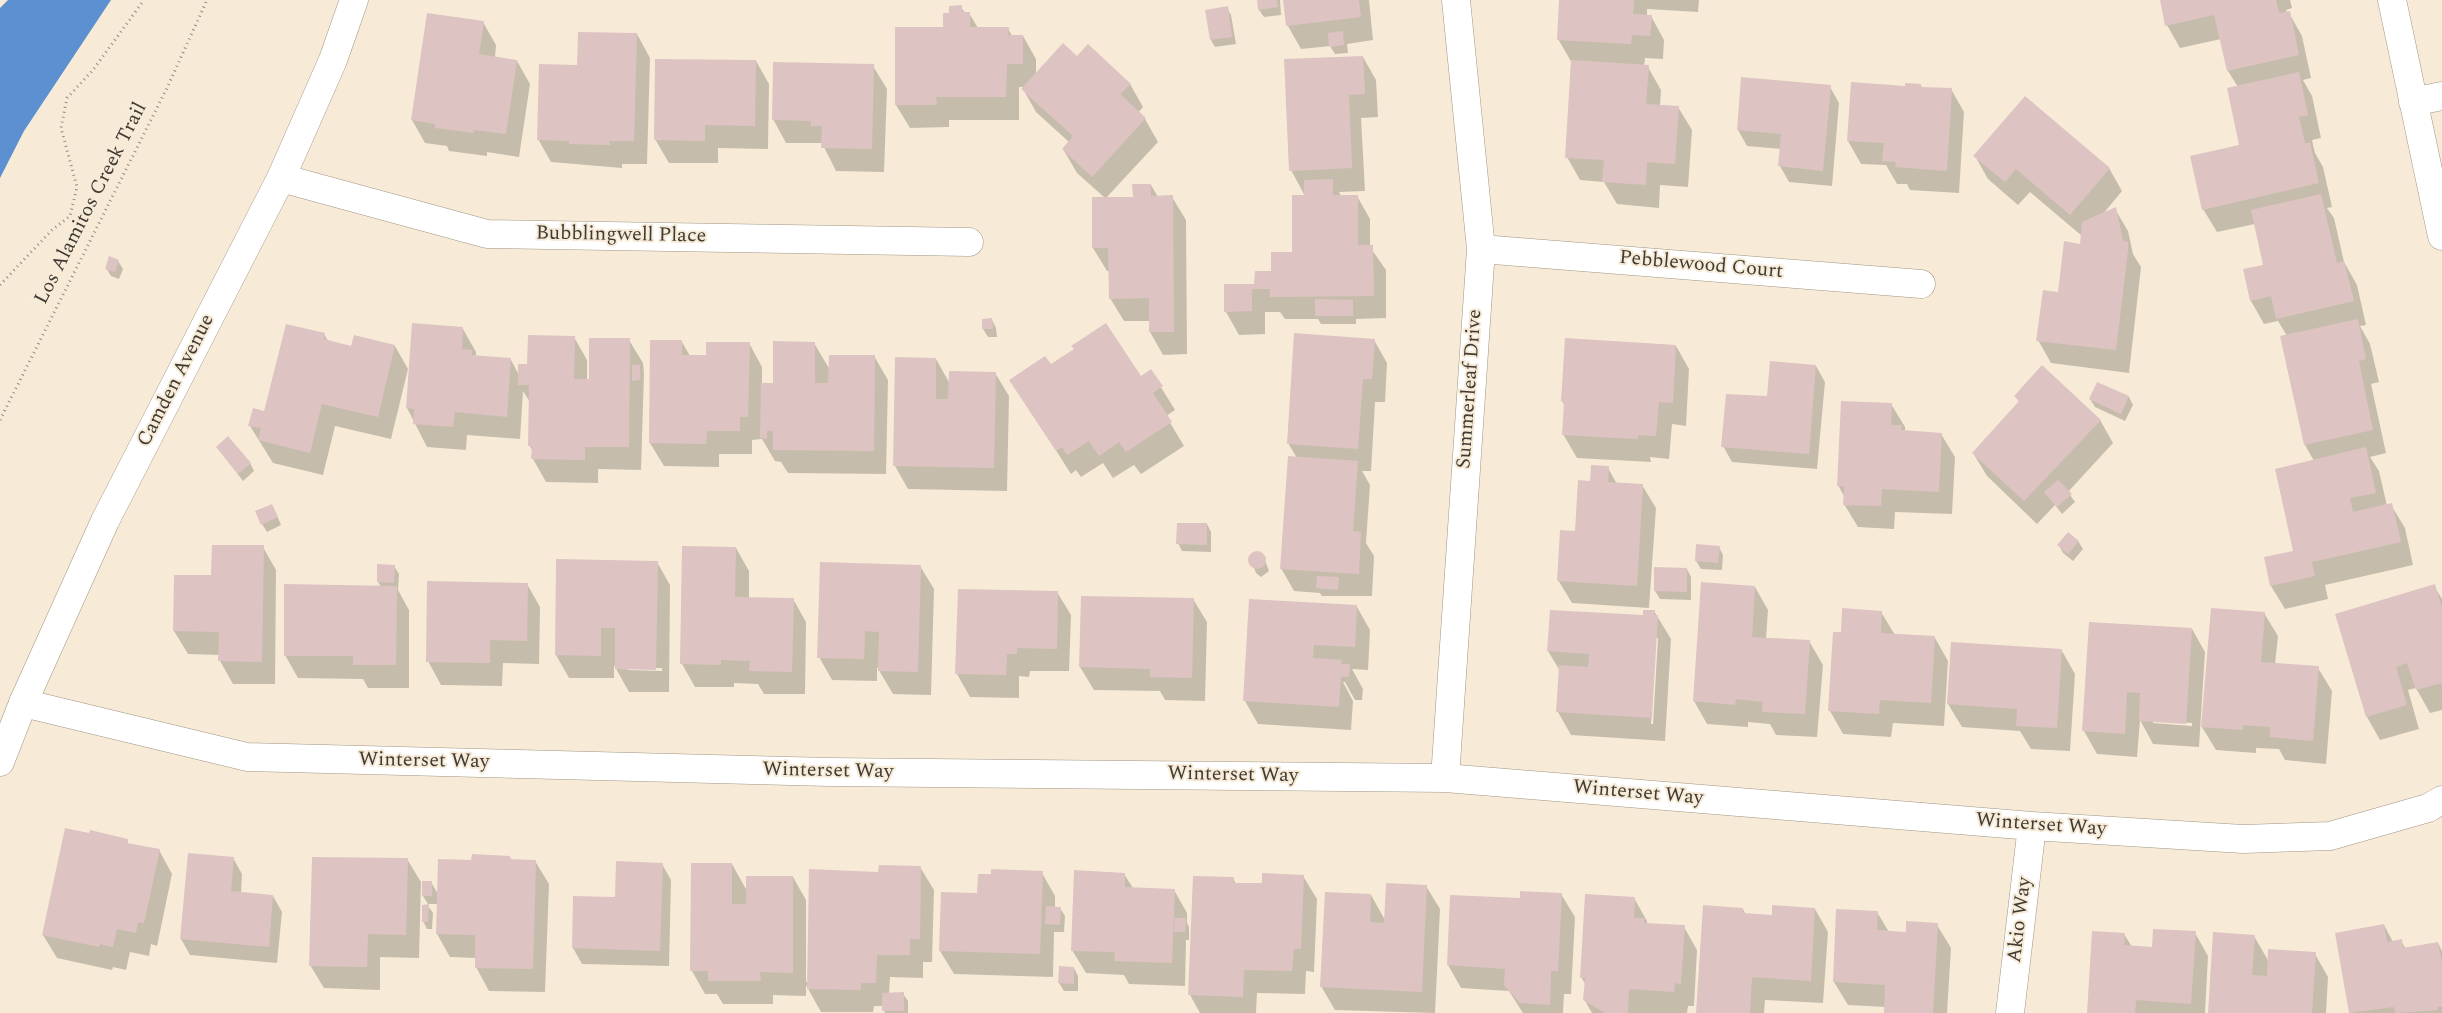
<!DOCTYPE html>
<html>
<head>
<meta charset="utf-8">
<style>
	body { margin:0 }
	canvas { display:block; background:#f7ebd7 }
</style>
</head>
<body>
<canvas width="2442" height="1013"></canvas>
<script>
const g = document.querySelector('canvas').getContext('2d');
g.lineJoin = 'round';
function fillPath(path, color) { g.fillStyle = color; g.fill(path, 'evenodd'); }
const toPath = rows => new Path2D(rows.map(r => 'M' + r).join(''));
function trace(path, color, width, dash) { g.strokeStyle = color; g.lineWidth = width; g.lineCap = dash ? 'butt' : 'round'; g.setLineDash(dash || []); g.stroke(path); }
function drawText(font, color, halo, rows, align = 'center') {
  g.font = font + ' Spectral,serif'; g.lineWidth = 4; g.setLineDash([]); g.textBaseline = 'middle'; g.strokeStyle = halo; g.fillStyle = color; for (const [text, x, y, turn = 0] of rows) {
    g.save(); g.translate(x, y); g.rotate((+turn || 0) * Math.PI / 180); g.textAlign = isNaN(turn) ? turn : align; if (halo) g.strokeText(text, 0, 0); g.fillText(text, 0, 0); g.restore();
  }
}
fillPath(toPath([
	[8,0,111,0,24,131,0,178,0,8]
]), '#5d90d0');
fillPath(toPath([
	[1258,0,1280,0,1281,15,1264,17,1259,10],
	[1285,0,1369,0,1373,40,1347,44,1348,53,1335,54,1330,46,1301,49,1288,26],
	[1560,0,1699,0,1698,12,1647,9,1647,16,1651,16,1664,40,1663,59,1645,58,1644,66,1648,67,1661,90,1660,106,1678,107,1692,130,1688,187,1660,185,1659,208,1617,204,1604,182,1580,180,1567,157,1572,63,1558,39],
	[2161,0,2290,0,2292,8,2286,10,2287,13,2289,13,2302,36,2311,78,2303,80,2312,96,2321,138,2312,140,2315,153,2323,167,2332,207,2327,208,2334,218,2344,262,2357,285,2366,325,2360,326,2370,344,2379,382,2371,384,2386,453,2370,457,2379,471,2387,506,2391,505,2405,528,2413,565,2325,585,2328,599,2285,609,2271,586,2265,558,2295,552,2314,461,2305,445,2287,336,2278,321,2264,324,2251,301,2244,270,2265,265,2255,224,2217,232,2203,209,2241,146,2238,87,2228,71,2221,39,2180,48,2167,25],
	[961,7,965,13,969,13,978,28,1008,28,1012,36,1023,36,1036,59,1036,75,1077,58,1130,84,1143,107,1138,113,1145,119,1158,142,1106,198,1134,198,1151,185,1158,197,1172,197,1186,220,1187,354,1163,355,1150,332,1150,321,1124,321,1110,298,1110,271,1107,271,1093,248,1093,199,1105,198,1077,173,1063,149,1069,142,1036,112,1023,89,1025,87,1019,87,1019,120,949,120,949,127,910,128,896,105,951,15],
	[1227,8,1231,15,1236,44,1215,47,1211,40],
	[483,22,496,45,495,58,517,61,530,84,519,157,487,152,487,156,449,151,447,146,425,143,412,120],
	[637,34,650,58,647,164,622,164,622,168,551,162,538,139,578,66],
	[1363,57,1376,80,1378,117,1361,118,1365,191,1339,192,1341,196,1357,196,1370,219,1370,247,1386,270,1386,318,1356,319,1356,324,1321,324,1318,319,1285,319,1280,312,1265,312,1265,334,1239,335,1226,312,1294,253,1305,196,1291,170],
	[756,61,769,84,768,149,718,148,718,163,669,163,655,139],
	[873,66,887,89,884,172,836,171,822,143,786,143,773,119],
	[1921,85,1922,88,1951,89,1964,112,1959,193,1910,190,1907,184,1897,184,1886,165,1861,164,1848,141,1907,87],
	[1830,87,1839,103,1832,186,1789,182,1780,166,1781,149,1747,146,1738,130],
	[1975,156,2109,168,2122,191,2103,214,2115,209,2128,231,2133,254,2141,267,2129,373,2051,363,2038,340,2081,245,2082,236,2030,192,2018,205,1988,179],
	[118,261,123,269,119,279,111,276,106,268],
	[992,320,996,328,997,337,988,337,983,329],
	[463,329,476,352,476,357,511,360,519,375,529,366,574,337,587,360,587,381,590,381,629,340,643,363,644,374,641,470,598,469,598,483,546,482,533,459,533,452,530,446,530,402,523,391,520,439,467,435,466,450,427,447,407,408],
	[324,334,328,341,352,347,395,346,408,369,391,439,335,426,323,475,273,463,250,426,265,412],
	[1374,340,1387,363,1385,402,1375,402,1371,471,1362,471,1370,485,1366,543,1374,556,1372,596,1322,596,1320,593,1294,591,1281,568,1297,458,1288,443],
	[651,342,682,342,690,356,707,357,749,343,762,367,762,384,774,384,814,343,830,370,874,356,888,380,886,474,788,473,781,462,775,461,762,439,752,440,752,454,719,454,719,467,664,466,650,443],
	[1676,346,1689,369,1686,426,1672,424,1669,459,1650,457,1651,462,1577,458,1563,434,1565,406,1562,401],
	[1075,350,1141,377,1151,371,1175,410,1166,416,1184,446,1141,474,1134,465,1113,478,1103,463,1081,477,1076,470,1071,474,1011,380,1050,366],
	[936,359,950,384,995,373,1009,396,1007,491,908,489,895,466],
	[1816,366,1825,382,1817,469,1732,462,1723,446,1768,398],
	[2098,383,2129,397,2133,405,2125,421,2095,407,2090,399],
	[2016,396,2100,420,2113,443,2068,492,2075,502,2062,514,2055,505,2037,524,1987,476,1973,453,2020,403],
	[1891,404,1905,427,1905,432,1941,434,1955,457,1952,514,1895,512,1894,529,1858,527,1844,504,1844,496,1838,485],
	[217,447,250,463,254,471,243,481],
	[1608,468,1617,484,1642,485,1656,508,1649,608,1572,603,1558,580,1591,482],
	[276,513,281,525,267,532,262,524],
	[1207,524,1211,532,1211,552,1182,551,1178,543],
	[2078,541,2083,549,2073,561,2063,553,2059,545],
	[1698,545,1719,547,1723,555,1722,570,1701,569,1696,561],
	[263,547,276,570,275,684,233,684,220,661,220,655,188,654,174,631,212,577],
	[736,548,749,571,749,598,793,599,806,622,805,694,764,694,758,684,734,683,734,687,695,687,682,664],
	[1258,552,1263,555,1269,571,1261,577,1256,573,1250,558,1253,554],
	[657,562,670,585,669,692,629,692,614,665,614,678,569,678,556,655],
	[628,668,662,668,662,671,628,670],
	[394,566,399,574,398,590,409,610,409,688,368,688,363,679,298,678,285,655,381,587,378,582],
	[920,566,934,589,931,695,893,694,877,667,877,681,832,680,819,657],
	[1656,568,1687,569,1691,577,1691,600,1660,599,1655,591],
	[527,584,540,607,539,664,503,663,502,686,441,685,428,661],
	[2434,586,2442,599,2442,710,2430,713,2416,688,2408,690,2419,729,2380,740,2367,717,2337,615],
	[1755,587,1768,610,1766,639,1809,641,1823,665,1817,737,1776,735,1770,724,1748,722,1748,727,1707,724,1694,701],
	[1057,592,1071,615,1069,671,1030,671,1029,677,1019,676,1019,698,970,697,957,674],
	[1193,599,1207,622,1205,701,1165,700,1160,691,1094,690,1080,667],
	[1357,607,1370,630,1368,670,1352,669,1363,689,1362,700,1355,700,1345,682,1343,682,1353,701,1351,730,1258,724,1245,701],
	[1654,611,1671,639,1665,741,1571,735,1558,712,1560,671,1548,651],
	[1656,638,1658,638,1653,724,1651,724],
	[1881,612,1895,635,1935,638,1948,661,1944,726,1893,723,1891,737,1843,734,1830,711,1834,633,1842,633],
	[2264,613,2278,636,2275,664,2318,668,2332,691,2326,764,2285,760,2279,749,2256,748,2256,753,2216,750,2202,727],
	[2192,629,2205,652,2199,747,2153,744,2140,720,2137,757,2097,754,2084,731],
	[2153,721,2192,723,2192,726,2153,723],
	[2062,651,2075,674,2070,751,2031,749,2020,731,1962,727,1948,704],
	[127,840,129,845,159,850,172,874,157,946,151,944,149,956,130,952,126,970,113,967,112,970,57,958,43,935],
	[510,857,512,861,535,861,549,884,545,992,489,991,476,967,476,958,450,957,437,934,438,904,428,904,423,896,431,882,438,894,473,861],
	[233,858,242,874,241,893,273,896,282,912,277,963,190,955,181,939],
	[407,859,421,882,419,958,380,957,380,990,324,988,310,965],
	[662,864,671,880,669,966,582,964,573,948,617,898],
	[732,864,747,891,793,877,806,900,806,982,808,982,880,874,920,867,934,890,932,962,923,962,923,978,890,977,889,994,903,994,908,1001,908,1013,885,1013,883,1006,874,1006,873,1012,821,1012,806,985,806,996,773,995,773,1004,723,1004,717,994,705,994,692,971],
	[1042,873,1055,896,1055,908,1060,908,1065,916,1064,932,1054,932,1053,977,954,974,940,951],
	[1124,874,1133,888,1174,890,1187,913,1187,923,1189,927,1189,940,1186,940,1185,986,1129,984,1124,975,1086,973,1072,950],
	[1303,876,1317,899,1314,972,1306,971,1305,994,1257,993,1256,1013,1200,1013,1190,995,1233,878,1236,884,1263,884],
	[1426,886,1440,909,1435,1013,1335,1010,1321,986,1371,895,1385,920],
	[1561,894,1575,917,1571,994,1564,994,1563,1013,1523,1013,1509,991,1461,988,1448,965,1521,899],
	[1634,898,1647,921,1647,925,1684,927,1697,950,1694,1006,1688,1006,1687,1013,1592,1013,1584,999,1586,985,1581,977],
	[428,906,433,913,432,929,427,929,423,921],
	[1743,909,1746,915,1773,916,1815,909,1828,932,1823,1003,1765,1000,1764,1013,1697,1013],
	[1877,912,1889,932,1907,933,1937,925,1951,948,1947,1013,1885,1013,1885,1007,1848,1005,1834,982],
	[2384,925,2393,942,2401,941,2406,949,2438,943,2442,951,2442,1013,2351,1013,2336,934],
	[2195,933,2208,956,2205,1013,2088,1013,2124,934,2132,947,2153,948],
	[2254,936,2269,962,2315,954,2328,977,2326,1013,2210,1013],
	[1074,968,1078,976,1078,991,1064,991,1059,983]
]), '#0003');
fillPath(toPath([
	[1257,0,1277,0,1278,7,1258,10],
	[1283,0,1359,0,1361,17,1286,26],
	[1559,0,1634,0,1633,14,1652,15,1650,36,1632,35,1631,44,1557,40],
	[2160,0,2276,0,2279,13,2290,11,2299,55,2227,71,2214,15,2165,26],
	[962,5,962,12,970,12,970,27,1009,27,1008,35,1023,35,1023,64,1007,64,1006,97,936,97,937,105,895,105,895,27,943,27,943,13,949,13,949,6],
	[1228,6,1232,37,1210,40,1205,10],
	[427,13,484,21,479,54,517,60,506,134,474,130,474,133,435,128,435,124,411,120],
	[1343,31,1344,45,1329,47,1328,33],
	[578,32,637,33,634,141,609,141,610,145,569,144,569,141,537,140,539,64,577,65],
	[1063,43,1077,56,1088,44,1131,84,1120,94,1146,118,1092,177,1062,149,1073,136,1021,89],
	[1363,56,1365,94,1349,95,1352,168,1289,171,1284,59],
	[655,59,756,60,755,126,705,125,705,141,654,140],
	[1571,60,1649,65,1646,104,1679,106,1675,164,1647,162,1646,185,1602,182,1604,160,1565,158],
	[773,62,874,64,872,149,821,148,822,126,811,126,811,121,772,120],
	[2299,72,2308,115,2299,117,2305,143,2310,143,2319,183,2202,210,2190,156,2239,145,2227,88],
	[1741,77,1831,85,1823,171,1778,166,1781,134,1737,130],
	[1851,82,1905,86,1905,83,1921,84,1921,87,1952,88,1947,171,1895,167,1896,162,1882,161,1884,143,1847,141],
	[2025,96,2110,168,2070,215,2016,169,2005,182,1973,156],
	[1333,179,1333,195,1358,195,1358,245,1373,245,1374,296,1270,297,1270,289,1252,289,1252,311,1224,312,1224,284,1254,284,1255,271,1271,271,1271,252,1292,252,1292,195,1304,195,1304,180],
	[1132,184,1151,184,1151,196,1173,195,1174,332,1149,332,1149,298,1109,299,1108,248,1092,248,1092,197,1133,197],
	[2321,194,2337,263,2344,261,2354,301,2276,319,2271,296,2250,301,2243,269,2263,265,2251,210],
	[2116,207,2123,241,2128,242,2128,250,2116,350,2036,341,2043,290,2058,292,2064,241,2080,244,2082,222],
	[109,256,119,260,115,272,105,269],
	[1315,299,1353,300,1353,316,1315,316],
	[992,318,993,329,982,329,982,319],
	[2358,319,2366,359,2359,361,2373,430,2304,445,2280,336],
	[412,323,463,327,462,349,472,350,472,355,511,358,507,417,455,412,453,427,413,424,414,409,406,408],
	[1106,323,1141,376,1151,369,1163,386,1153,393,1172,422,1126,452,1119,442,1099,456,1089,441,1067,455,1062,447,1056,451,1009,380,1045,356,1051,364,1074,349,1071,346],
	[286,324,325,333,324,339,351,346,354,335,395,345,378,417,322,404,310,453,258,440,261,428,248,426,253,408,264,411],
	[1294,333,1375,339,1372,379,1363,379,1358,449,1287,444],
	[528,335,575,336,574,379,589,379,589,338,630,338,629,447,585,447,585,460,531,459,532,446,528,446,529,385,518,385,518,364,527,364],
	[1565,338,1676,345,1673,403,1659,402,1656,436,1638,435,1638,439,1562,435,1564,402,1561,401],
	[650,340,682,340,682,355,706,355,706,342,750,342,748,417,740,417,740,431,707,431,706,444,649,443],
	[773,341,815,342,815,383,828,383,829,355,875,355,874,451,773,450,773,431,767,431,767,439,760,438,761,383,773,383],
	[895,357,936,358,936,399,948,399,949,371,996,372,994,468,893,466],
	[1770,361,1816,365,1809,454,1721,447,1726,394,1767,396],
	[632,365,640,365,640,380,632,381],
	[2042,365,2101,420,2024,501,1972,453,2019,401,2014,396],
	[2097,382,2129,396,2121,414,2089,399],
	[1841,401,1892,403,1891,425,1902,425,1901,430,1942,433,1939,492,1882,489,1881,506,1843,505,1844,486,1837,486],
	[228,436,251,463,238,474,216,447],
	[2366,447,2376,493,2350,498,2353,512,2392,503,2401,542,2312,562,2315,576,2270,586,2264,557,2293,551,2275,469],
	[1288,456,1358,461,1353,531,1361,532,1359,574,1280,569],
	[1591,465,1609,466,1608,482,1643,484,1637,586,1557,581,1560,530,1575,531,1578,480,1590,481],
	[2058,480,2072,494,2057,507,2044,492],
	[272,504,278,517,261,525,255,511],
	[1177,523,1207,523,1207,545,1176,544],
	[2068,532,2079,541,2068,554,2057,545],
	[1696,544,1720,546,1718,563,1695,561],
	[212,545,264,545,262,662,218,661,219,632,173,631,174,575,211,575],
	[682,546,736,547,735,597,794,598,792,672,749,671,750,661,721,660,721,665,680,664],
	'1248 560a9 9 0 1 1 18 0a9 9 0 1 1-18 0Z',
	[556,559,658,561,656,670,615,669,615,628,601,628,601,656,555,655],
	[820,562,921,565,918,672,878,671,879,632,865,631,864,659,817,658],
	[377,564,395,565,394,583,377,582],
	[1654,567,1687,568,1687,592,1654,591],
	[1317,576,1339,577,1338,590,1316,588],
	[427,581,528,583,527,641,490,640,490,663,426,662],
	[1701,582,1755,586,1752,637,1810,640,1805,714,1762,712,1763,702,1736,699,1735,705,1693,701],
	[284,584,397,586,396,665,353,665,353,656,284,656],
	[2435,584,2442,608,2442,683,2416,690,2407,663,2396,667,2407,705,2366,717,2335,614],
	[958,589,1058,591,1057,649,1017,648,1017,654,1007,654,1006,675,955,674],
	[1081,596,1194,598,1192,678,1150,677,1150,669,1079,667],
	[1249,599,1357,605,1355,647,1314,645,1313,658,1342,660,1341,664,1350,664,1349,677,1341,677,1339,707,1243,701],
	[1842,608,1882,611,1881,633,1935,636,1931,703,1880,700,1879,714,1828,711,1833,632,1841,632],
	[2211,608,2265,612,2261,662,2319,666,2313,741,2270,737,2270,727,2243,725,2243,730,2201,727],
	[1550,610,1643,615,1643,610,1655,610,1654,615,1658,615,1652,718,1556,712,1559,665,1588,667,1589,654,1547,651],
	[2089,622,2192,628,2186,724,2139,721,2140,693,2127,692,2125,734,2082,731],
	[1951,642,2062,649,2057,728,2016,726,2017,709,1947,704],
	[65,828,89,833,90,830,128,839,127,843,160,849,144,923,138,922,136,933,117,929,113,947,100,944,99,947,42,935],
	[188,853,234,857,231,891,273,895,269,947,180,939],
	[472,854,510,856,510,859,536,860,533,969,475,968,475,935,436,934,438,859,471,860],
	[312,857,408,858,406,935,368,934,367,967,309,966],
	[616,861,663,863,660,951,572,948,573,896,615,897],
	[691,863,732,863,732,904,746,904,746,876,793,876,793,973,760,972,761,981,708,981,708,971,690,971],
	[879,865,921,866,920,939,910,939,910,955,877,955,876,983,861,983,861,990,807,989,809,869,878,872],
	[991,869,1043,871,1040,954,939,951,941,892,977,893,978,874,991,874],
	[1074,870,1125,873,1125,887,1175,889,1172,963,1114,961,1115,952,1071,951],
	[1262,873,1304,875,1301,949,1294,949,1292,971,1244,970,1243,997,1188,995,1193,876,1234,877,1233,883,1262,883],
	[422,881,432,881,432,896,422,896],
	[1386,883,1427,885,1422,992,1320,987,1325,892,1371,894,1370,922,1384,923],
	[1520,891,1562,893,1558,971,1551,971,1550,1005,1520,1003,1504,985,1505,969,1447,965,1450,895,1520,898],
	[1585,894,1635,897,1634,918,1645,918,1644,923,1685,925,1681,984,1675,983,1674,992,1629,989,1628,1013,1605,1013,1583,1000,1585,978,1580,978],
	[429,904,428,922,422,922,422,905],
	[1703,905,1743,908,1743,913,1772,915,1772,905,1815,908,1811,981,1752,977,1750,1013,1696,1013],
	[1046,906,1061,907,1060,925,1045,924],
	[1836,909,1878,911,1877,930,1906,932,1906,921,1938,923,1933,1013,1884,1013,1885,985,1833,982],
	[1175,918,1186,918,1185,932,1174,932],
	[2384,924,2387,942,2402,939,2403,948,2438,942,2442,963,2442,1007,2438,1007,2438,1010,2395,1013,2394,1007,2349,1013,2335,933],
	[2153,929,2196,931,2191,1004,2136,1000,2135,1013,2087,1013,2092,931,2125,933,2124,945,2152,947],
	[2213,932,2255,935,2252,975,2267,976,2268,949,2316,952,2312,1013,2208,1013],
	[1059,966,1074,967,1074,984,1058,983],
	[904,992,904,1011,882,1011,882,993]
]), '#ddc4c2');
const minor = toPath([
	[2392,0,2442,236],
	[2413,102,2442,96],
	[281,178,487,234,969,242],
	[1481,249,1921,284],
	[23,703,247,757,829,772,1445,778,2032,826,2243,839,2330,836,2428,808,2442,800],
	[1445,778,1481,249,1456,0],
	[2010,1013,2032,826]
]);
const tertiary = toPath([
	[0,762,23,703,105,521,281,178,333,60,354,0]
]);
trace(minor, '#a09583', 29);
trace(tertiary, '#a09583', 29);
trace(toPath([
	[0,285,52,230,70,216,77,187,61,128,67,98,93,70,144,0],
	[0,420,167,88,207,0]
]), '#958c7f', 3, [1, 4]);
trace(minor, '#fff', 28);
trace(tertiary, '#fff', 28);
drawText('20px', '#3f3a33', '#f7ebd7', [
	["Los Alamitos Creek Trail",92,204,-63],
	["Bubblingwell Place",621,236,1],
	["Pebblewood Court",1701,266,5],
	["Camden Avenue",177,381,-63],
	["Summerleaf Drive",1471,389,-86],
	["Winterset Way",424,762,1],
	["Winterset Way",828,772,1],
	["Winterset Way",1233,776,1],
	["Winterset Way",1638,794,5],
	["Winterset Way",2041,826,4],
	["Akio Way",2021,920,-83]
]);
</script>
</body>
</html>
